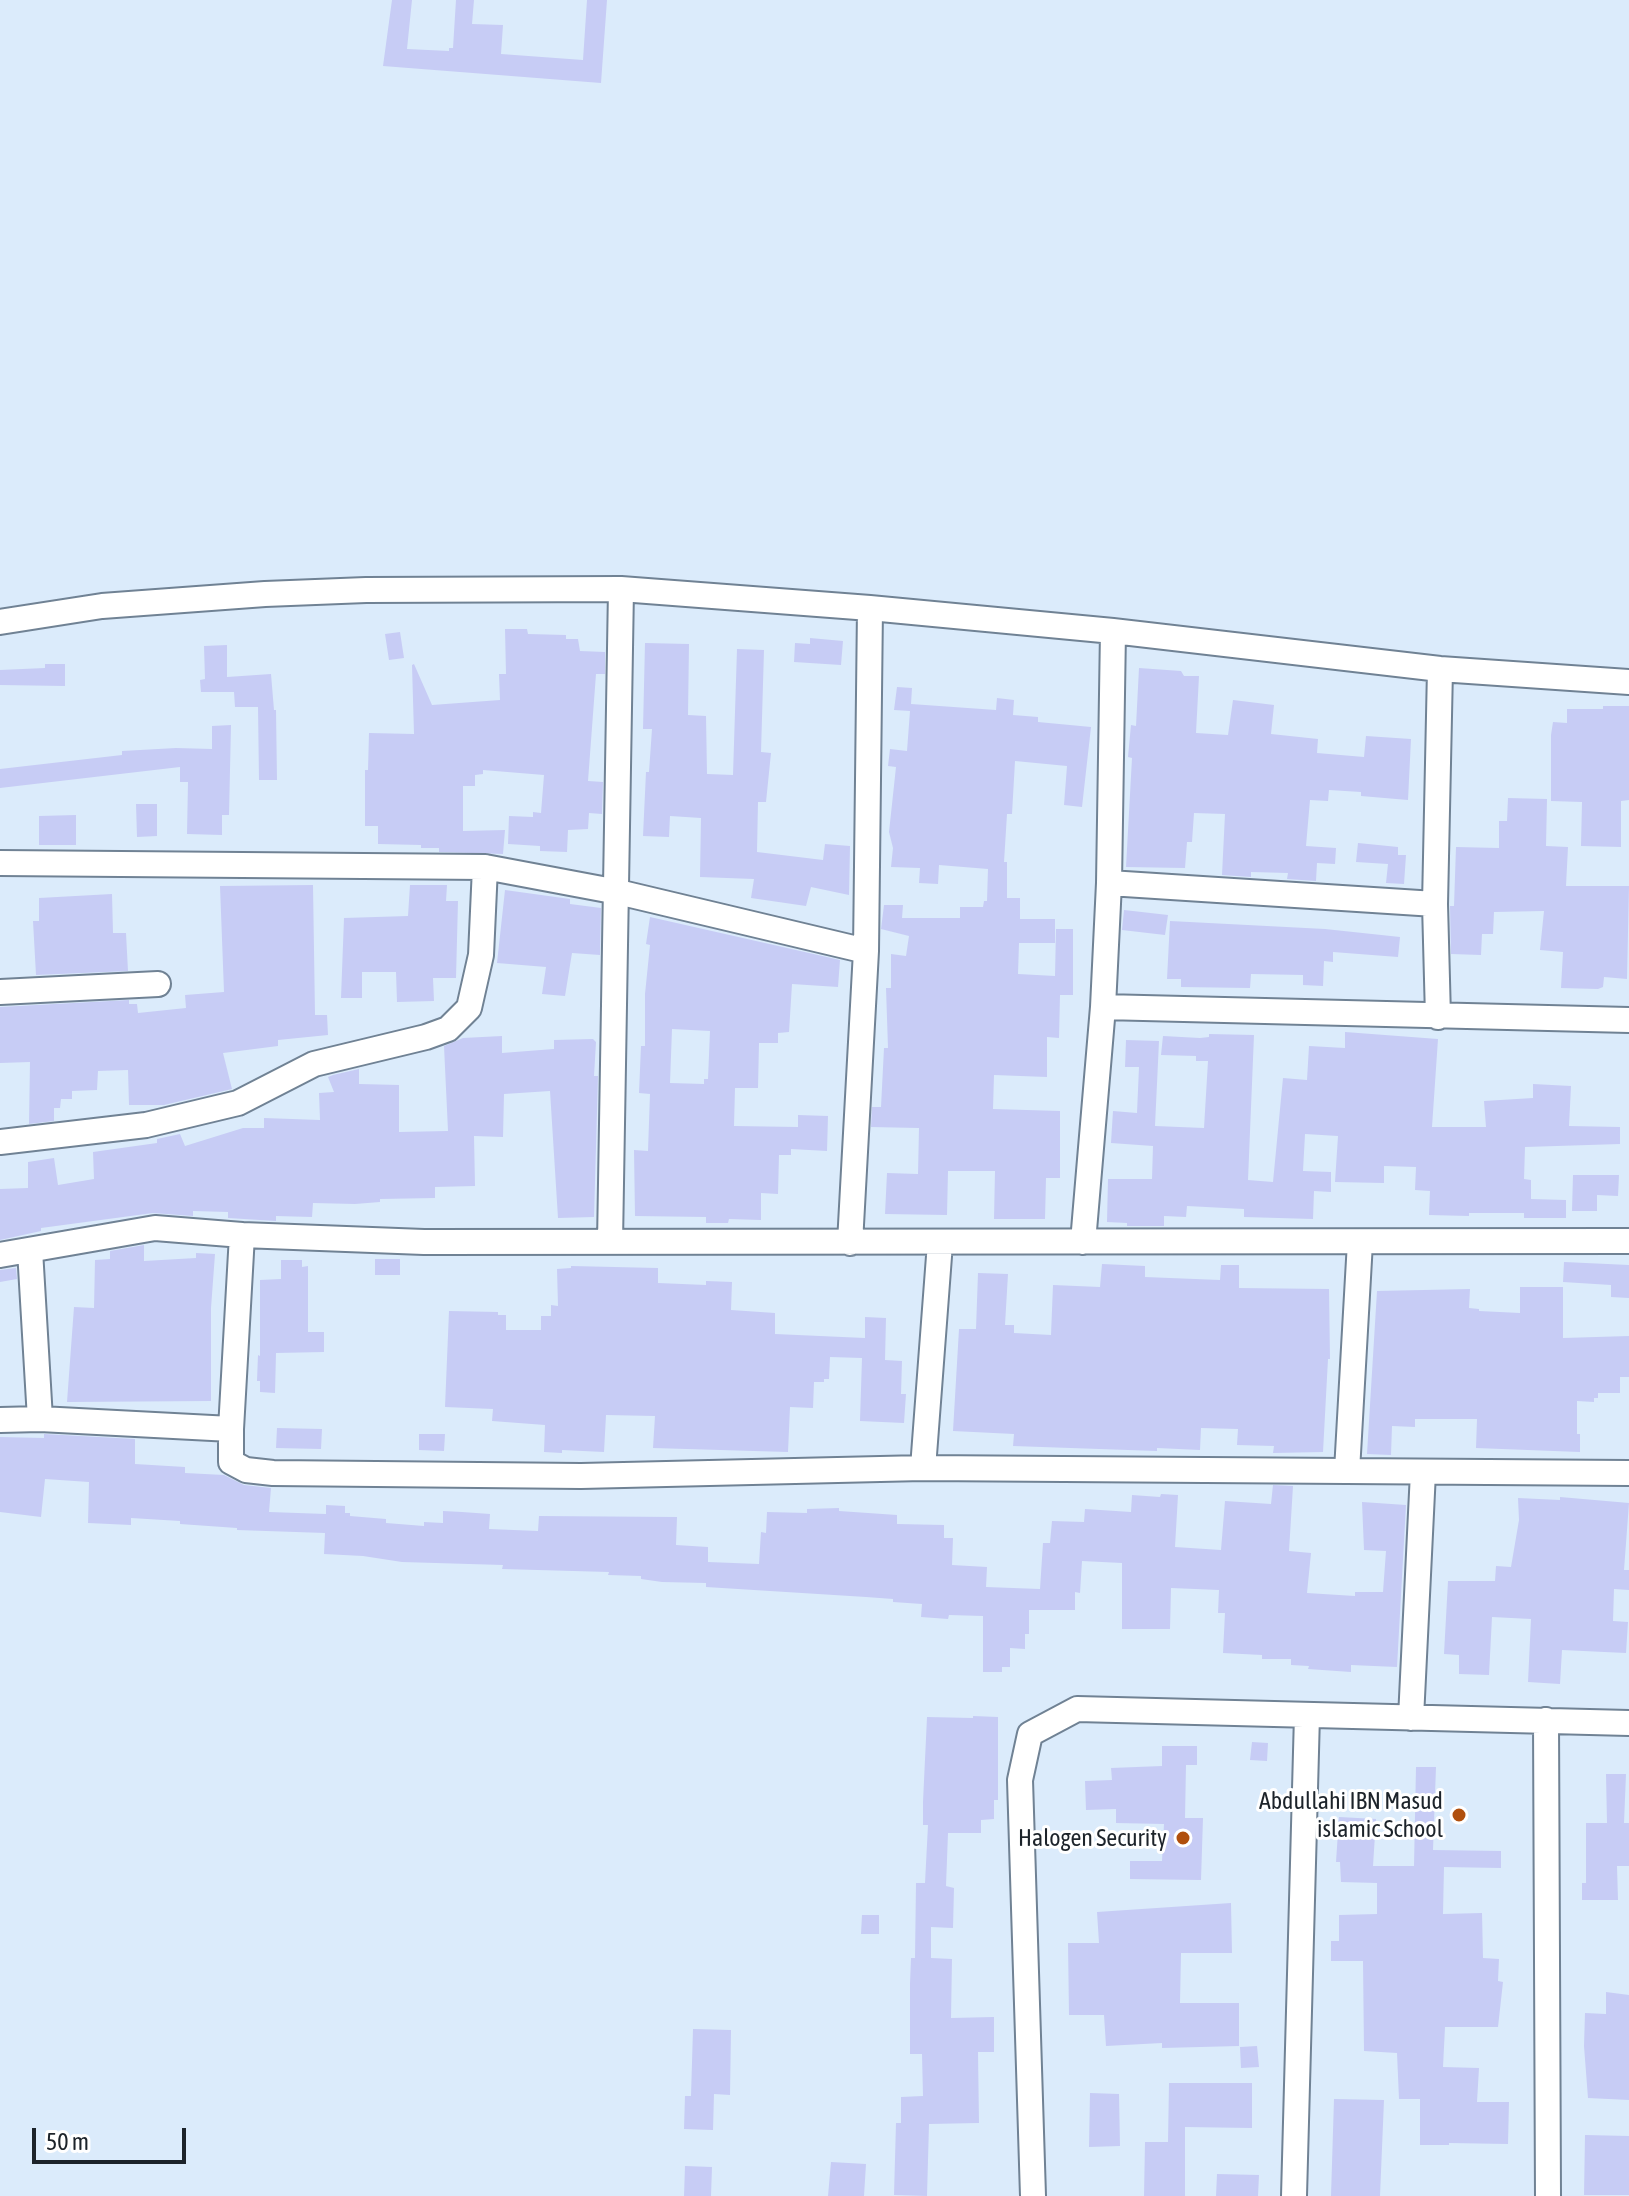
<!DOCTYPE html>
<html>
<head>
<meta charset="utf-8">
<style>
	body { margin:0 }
	#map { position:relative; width:1629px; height:2196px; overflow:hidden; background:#dbebfb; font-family:"Asap Condensed",sans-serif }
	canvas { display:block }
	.scale { position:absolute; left:32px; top:2128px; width:154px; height:36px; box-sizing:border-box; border:4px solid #1c232a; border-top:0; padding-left:10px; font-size:24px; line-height:28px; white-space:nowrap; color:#1c232a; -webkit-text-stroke:6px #fff; paint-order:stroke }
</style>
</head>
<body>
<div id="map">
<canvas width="1629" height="2196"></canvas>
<div class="scale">50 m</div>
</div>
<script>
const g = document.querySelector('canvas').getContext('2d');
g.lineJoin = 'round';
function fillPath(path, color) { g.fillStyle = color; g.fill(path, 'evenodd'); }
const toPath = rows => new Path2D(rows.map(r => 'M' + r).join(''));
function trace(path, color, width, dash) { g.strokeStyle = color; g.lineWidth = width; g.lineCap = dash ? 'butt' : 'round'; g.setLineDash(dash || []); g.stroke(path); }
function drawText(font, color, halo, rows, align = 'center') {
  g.font = font + ' "Asap Condensed",sans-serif'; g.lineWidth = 6; g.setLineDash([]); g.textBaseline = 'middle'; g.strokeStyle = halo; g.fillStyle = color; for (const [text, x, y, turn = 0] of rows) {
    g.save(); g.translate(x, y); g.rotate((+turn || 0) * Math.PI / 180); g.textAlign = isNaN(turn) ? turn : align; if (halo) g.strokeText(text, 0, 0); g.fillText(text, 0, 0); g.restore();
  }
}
fillPath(toPath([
	[392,0,412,0,407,49,449,51,449,48,453,48,456,0,474,0,472,24,503,25,501,54,583,60,587,0,607,0,601,83,383,66],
	[505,629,527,629,528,634,566,635,566,639,578,639,580,651,605,652,605,674,596,674,588,781,603,782,602,814,589,813,588,829,568,830,567,852,540,851,540,846,508,844,509,816,533,817,533,812,541,813,544,775,483,770,483,774,475,775,475,786,463,786,463,831,505,830,503,854,439,852,439,848,421,848,421,845,378,844,378,826,365,826,365,770,368,770,369,733,414,734,412,665,414,664,432,705,500,700,499,674,506,674],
	[400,632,404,658,389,660,385,634],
	[810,638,843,641,841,665,794,662,795,643,810,644],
	[645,643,689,644,688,715,706,716,707,774,733,775,737,649,764,650,761,752,771,753,766,802,758,802,757,852,823,860,825,844,850,846,849,895,811,887,806,906,751,898,754,879,700,877,701,818,670,816,669,837,643,836,646,772,649,772,652,729,643,729],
	[227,645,227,677,271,674,274,710,276,710,277,780,259,780,258,707,235,707,234,692,201,692,200,680,205,679,204,646],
	[45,664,65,664,65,686,0,685,0,670,45,668],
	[1139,668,1181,671,1184,676,1199,676,1196,733,1228,735,1233,700,1274,705,1271,734,1318,739,1317,753,1364,757,1366,736,1411,739,1408,800,1361,796,1361,792,1329,790,1328,801,1310,800,1306,846,1336,848,1335,864,1317,863,1316,881,1287,879,1288,873,1251,872,1251,877,1222,875,1225,814,1194,813,1192,842,1187,842,1185,868,1126,867,1132,758,1128,757,1131,725,1136,726],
	[897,687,912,688,911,704,996,710,997,698,1014,700,1013,715,1038,717,1038,722,1091,727,1082,807,1064,805,1067,766,1015,761,1012,814,1007,814,1004,862,1007,862,1007,898,1020,898,1020,919,1055,919,1055,943,1019,943,1018,974,1055,976,1056,929,1073,929,1073,995,1060,995,1059,1038,1047,1037,1047,1077,994,1075,993,1109,1060,1111,1060,1178,1046,1178,1045,1219,994,1219,995,1171,948,1171,947,1215,885,1214,887,1173,918,1174,919,1128,871,1127,872,1107,881,1107,884,1048,888,1048,886,988,891,988,891,954,906,956,909,936,881,929,884,905,903,905,902,918,960,918,960,907,983,907,984,901,987,901,988,869,939,865,938,884,919,883,920,868,891,867,893,848,889,832,896,767,888,766,890,749,907,751,910,711,894,710],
	[1603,706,1629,706,1629,800,1621,801,1621,847,1581,846,1582,802,1551,801,1551,735,1553,722,1567,723,1567,709,1603,709],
	[231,725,229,815,222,815,222,835,187,834,188,782,180,782,180,767,0,788,0,769,122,755,122,751,176,748,212,749,212,726],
	[1508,798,1547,799,1546,846,1568,847,1566,886,1629,886,1627,979,1604,977,1603,987,1598,989,1561,988,1563,952,1540,950,1544,911,1494,912,1493,934,1482,934,1481,955,1451,954,1450,906,1454,906,1456,847,1499,848,1499,821,1507,821],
	[136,804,157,804,157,836,137,837],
	[76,815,76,845,39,845,39,816],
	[1358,843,1398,847,1398,855,1406,855,1404,884,1386,883,1388,864,1356,862],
	[313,885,315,1015,327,1015,328,1035,278,1040,278,1046,223,1053,232,1089,164,1105,129,1105,128,1070,98,1071,97,1090,72,1091,72,1099,61,1099,60,1108,54,1108,54,1121,29,1124,30,1062,0,1063,0,1007,129,1000,129,1004,137,1004,138,1013,186,1008,185,995,224,992,220,886],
	[410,885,447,885,446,901,458,901,456,978,433,978,434,1001,397,1002,396,972,362,972,362,998,341,998,344,918,408,916],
	[505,890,570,899,570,904,601,908,600,955,572,953,565,996,542,994,546,967,497,963],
	[112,894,113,933,126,933,128,971,36,975,33,921,39,921,39,898],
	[1124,910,1168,915,1165,935,1122,930],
	[650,917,840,960,838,987,792,984,789,1032,778,1033,778,1043,759,1043,758,1088,735,1088,734,1126,798,1127,798,1115,828,1116,827,1151,791,1149,791,1155,779,1155,778,1194,761,1193,761,1220,729,1219,728,1223,706,1223,706,1217,635,1216,634,1150,648,1151,650,1094,639,1093,641,1046,645,1046,645,994,650,945,646,944],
	[672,1029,710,1031,708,1079,704,1079,704,1084,670,1083],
	[1170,921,1325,929,1400,937,1398,957,1333,952,1333,962,1324,961,1323,986,1303,985,1303,975,1251,974,1250,988,1181,987,1181,979,1167,979],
	[1345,1032,1438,1039,1432,1127,1486,1127,1484,1101,1533,1098,1533,1084,1571,1086,1569,1126,1620,1127,1620,1144,1525,1147,1524,1179,1531,1180,1531,1199,1566,1200,1566,1218,1524,1218,1524,1213,1469,1213,1469,1216,1429,1215,1430,1191,1415,1190,1416,1167,1384,1166,1384,1183,1335,1182,1338,1136,1305,1134,1303,1171,1331,1172,1331,1192,1314,1191,1313,1219,1244,1217,1244,1209,1187,1206,1186,1217,1164,1216,1164,1226,1127,1226,1127,1223,1107,1222,1108,1179,1152,1179,1153,1146,1111,1143,1113,1111,1137,1113,1139,1067,1125,1067,1126,1040,1159,1041,1155,1126,1204,1128,1208,1061,1196,1061,1196,1056,1161,1055,1163,1036,1200,1038,1209,1037,1209,1034,1254,1035,1248,1180,1273,1182,1283,1078,1307,1080,1309,1046,1345,1048],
	[502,1036,502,1053,554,1049,554,1040,593,1039,596,1042,594,1076,598,1076,594,1217,558,1218,550,1091,504,1094,503,1137,474,1136,475,1186,435,1187,435,1198,380,1199,380,1202,355,1204,313,1203,312,1217,276,1216,276,1221,228,1218,228,1212,193,1211,193,1216,153,1213,41,1228,41,1231,0,1240,0,1189,28,1188,28,1162,54,1158,58,1185,94,1179,93,1152,157,1143,157,1139,180,1134,185,1146,243,1128,264,1128,264,1118,320,1120,319,1093,334,1092,328,1077,333,1075,359,1069,359,1084,399,1085,399,1132,448,1131,444,1046,463,1038],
	[1573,1175,1619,1175,1618,1196,1597,1195,1597,1211,1572,1211],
	[144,1245,144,1261,196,1258,196,1253,215,1254,211,1308,211,1401,67,1402,74,1307,94,1308,95,1260,110,1259,110,1251],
	[375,1259,400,1259,400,1275,375,1275],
	[281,1260,302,1260,302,1267,308,1266,308,1332,324,1332,324,1352,276,1353,275,1393,260,1392,260,1381,257,1381,258,1355,260,1356,260,1280,281,1279],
	[1564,1262,1629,1265,1629,1298,1611,1297,1611,1285,1563,1282],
	[1102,1264,1145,1266,1145,1277,1220,1280,1221,1265,1239,1265,1239,1288,1329,1289,1330,1359,1328,1359,1323,1452,1273,1453,1274,1446,1237,1445,1238,1429,1201,1428,1200,1450,1157,1448,1157,1451,1013,1446,1014,1434,953,1431,959,1329,976,1329,978,1273,1008,1274,1005,1325,1014,1325,1014,1333,1051,1335,1053,1285,1100,1287],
	[571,1266,658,1268,658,1283,706,1285,706,1281,732,1282,731,1310,775,1313,775,1334,865,1338,865,1317,886,1318,885,1360,902,1361,901,1394,906,1394,904,1423,860,1421,862,1358,830,1357,829,1379,824,1379,824,1382,814,1382,813,1408,790,1407,788,1452,653,1448,655,1416,606,1415,604,1452,562,1450,562,1453,544,1452,545,1425,492,1421,493,1409,445,1407,449,1311,498,1312,498,1315,506,1315,506,1330,541,1330,541,1316,551,1316,551,1305,558,1306,557,1269,571,1268],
	[16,1268,17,1279,0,1282,0,1270],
	[1520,1287,1563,1287,1563,1338,1629,1336,1629,1377,1620,1377,1620,1393,1598,1393,1598,1398,1594,1398,1594,1402,1577,1401,1577,1434,1580,1434,1580,1452,1476,1448,1477,1419,1415,1419,1415,1427,1392,1426,1391,1455,1367,1454,1377,1291,1470,1289,1469,1308,1479,1309,1479,1311,1520,1313],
	[277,1428,322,1429,321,1449,276,1448],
	[44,1434,135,1439,135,1464,185,1467,185,1473,224,1475,244,1485,271,1488,269,1512,326,1514,326,1505,345,1506,345,1513,350,1513,350,1516,386,1519,386,1523,424,1526,424,1522,443,1523,443,1511,462,1512,490,1514,489,1529,538,1531,539,1516,677,1517,676,1545,708,1547,708,1562,759,1564,761,1532,766,1533,767,1512,807,1513,807,1509,839,1508,839,1511,897,1515,897,1524,944,1525,944,1538,953,1538,952,1565,987,1567,986,1587,1040,1589,1043,1543,1050,1543,1052,1521,1084,1522,1085,1509,1131,1512,1132,1495,1160,1497,1161,1494,1178,1495,1175,1547,1221,1550,1225,1501,1271,1504,1273,1485,1293,1486,1289,1551,1311,1553,1307,1593,1355,1596,1355,1592,1383,1592,1386,1551,1364,1550,1362,1502,1406,1505,1397,1667,1351,1665,1351,1672,1308,1669,1309,1666,1291,1665,1291,1659,1262,1659,1262,1655,1223,1653,1225,1613,1218,1613,1219,1590,1171,1588,1170,1629,1122,1629,1122,1563,1082,1561,1080,1593,1075,1592,1075,1610,1029,1610,1029,1634,1025,1634,1025,1649,1010,1648,1010,1667,1002,1667,1002,1672,983,1672,983,1616,949,1615,948,1619,921,1617,922,1604,893,1602,893,1599,866,1597,706,1587,706,1583,662,1582,641,1579,641,1576,608,1575,609,1572,502,1569,503,1565,402,1562,363,1556,324,1554,325,1533,237,1530,237,1528,180,1524,180,1521,131,1518,131,1525,88,1523,89,1482,45,1479,41,1517,0,1512,0,1437,44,1438],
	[419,1434,445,1434,444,1451,419,1450],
	[1560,1497,1629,1503,1624,1570,1629,1570,1629,1590,1614,1589,1613,1621,1628,1622,1626,1653,1562,1650,1560,1684,1528,1682,1531,1619,1492,1617,1489,1675,1459,1674,1459,1655,1444,1654,1448,1581,1495,1581,1496,1566,1511,1567,1519,1520,1518,1498,1560,1500],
	[973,1716,998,1717,998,1800,994,1800,994,1819,981,1820,981,1833,948,1833,946,1886,954,1888,953,1928,931,1927,931,1958,952,1959,951,2018,994,2017,994,2052,978,2052,979,2123,929,2124,927,2196,894,2195,896,2123,901,2123,901,2097,923,2096,922,2054,910,2054,910,1984,911,1958,915,1958,916,1883,925,1883,928,1825,923,1825,923,1802,927,1717,973,1718],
	[1252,1742,1268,1743,1267,1761,1250,1760],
	[1162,1746,1197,1746,1197,1765,1186,1765,1185,1818,1203,1818,1201,1880,1130,1879,1130,1861,1162,1861,1164,1824,1116,1823,1116,1809,1086,1810,1085,1781,1112,1780,1111,1768,1162,1766],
	[1416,1767,1436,1767,1433,1850,1501,1851,1501,1868,1444,1867,1443,1914,1482,1913,1483,1958,1499,1959,1498,1981,1503,1982,1498,2027,1445,2027,1443,2067,1479,2068,1477,2102,1509,2102,1508,2144,1449,2143,1449,2145,1420,2145,1420,2099,1399,2099,1397,2053,1364,2051,1363,1961,1331,1961,1331,1941,1339,1941,1339,1915,1377,1914,1377,1883,1341,1882,1340,1862,1336,1862,1339,1817,1376,1819,1373,1866,1414,1866],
	[1606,1774,1626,1774,1624,1823,1629,1823,1629,1866,1617,1866,1618,1900,1582,1900,1582,1883,1586,1883,1586,1823,1607,1823],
	[1231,1903,1232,1953,1181,1953,1180,2003,1239,2003,1239,2046,1162,2048,1162,2043,1106,2046,1104,2015,1069,2015,1068,1943,1099,1943,1097,1912],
	[862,1915,879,1915,879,1934,861,1934],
	[1606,1992,1629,1995,1629,2100,1588,2098,1584,2046,1585,2013,1606,2014],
	[693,2029,731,2030,730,2095,714,2094,713,2130,684,2129,685,2096,691,2096],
	[1257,2046,1259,2067,1241,2068,1240,2047],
	[1169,2083,1252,2083,1252,2128,1185,2127,1185,2196,1144,2196,1145,2142,1168,2142],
	[1090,2093,1119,2094,1120,2146,1089,2147],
	[1334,2099,1384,2100,1380,2196,1331,2196],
	[1585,2135,1629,2136,1629,2195,1584,2195],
	[831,2162,866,2164,864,2196,828,2196],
	[685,2166,712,2167,711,2196,684,2196],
	[1217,2174,1259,2175,1258,2196,1216,2196]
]), '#c7ccf5');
const minor = toPath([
	[0,622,102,606,265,594,366,590,621,589,870,608,1113,631,1440,669,1629,682],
	[0,863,485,867,618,892,866,951],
	[1109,883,1435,904],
	[0,992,158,984],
	[1103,1007,1629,1020],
	[1438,1017,1435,904,1440,669],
	[0,1142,146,1125,238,1103,314,1064,426,1037,448,1029,469,1008,481,955,485,867],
	[1629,1241,424,1242,242,1235,231,1429,231,1462,246,1470,273,1473,581,1476,923,1468,1629,1473],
	[610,1242,621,589],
	[1083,1242,1103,1007,1109,883,1113,631],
	[850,1243,866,951,870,608],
	[30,1250,40,1419],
	[0,1255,155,1228,242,1235],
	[0,1420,40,1419,231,1429],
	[923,1468,940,1243],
	[1347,1471,1360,1242],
	[1411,1718,1423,1472],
	[1546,1720,1548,2196],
	[1033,2196,1020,1780,1030,1734,1077,1709,1629,1723],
	[1294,2196,1307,1715]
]);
trace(minor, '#708294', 28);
trace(minor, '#fff', 24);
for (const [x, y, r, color] of [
	[1459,1815,8,"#b04f0d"],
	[1183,1838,8,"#b04f0d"]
]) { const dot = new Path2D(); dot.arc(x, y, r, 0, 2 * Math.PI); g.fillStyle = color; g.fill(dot); trace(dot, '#fff', 3); }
drawText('24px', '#1c232a', '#fff', [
	["Abdullahi IBN Masud",1443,1801],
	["islamic School",1443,1829],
	["Halogen Security",1167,1838]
], 'right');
</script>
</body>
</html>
